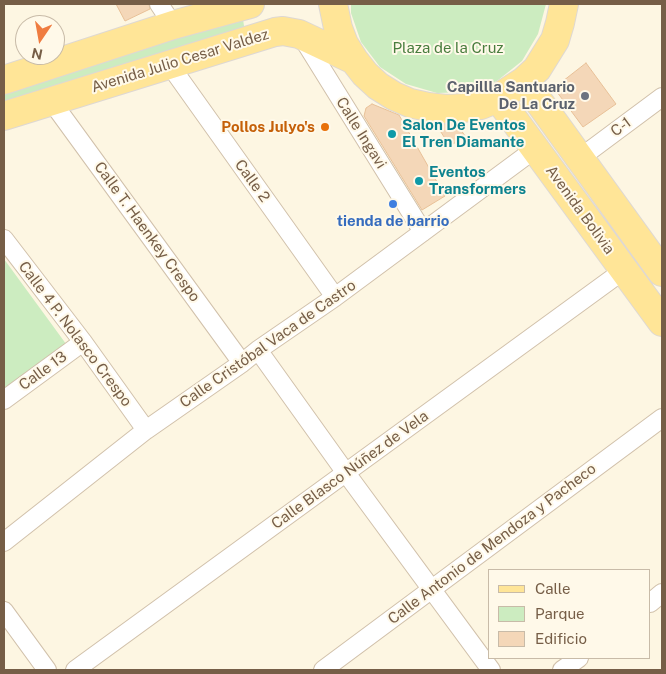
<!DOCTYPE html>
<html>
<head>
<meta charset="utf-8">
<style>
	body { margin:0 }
	#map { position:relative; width:666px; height:674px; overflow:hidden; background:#fdf6e2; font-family:"Public Sans",sans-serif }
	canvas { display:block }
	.frame { position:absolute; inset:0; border:5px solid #765e47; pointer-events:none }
	.legend { position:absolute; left:488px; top:569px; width:162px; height:90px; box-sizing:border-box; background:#fff9e9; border:1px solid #c8bba8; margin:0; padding:6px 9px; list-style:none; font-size:15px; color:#765e47 }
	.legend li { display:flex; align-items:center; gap:10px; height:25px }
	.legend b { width:25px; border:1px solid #c8bba8 }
	.north { position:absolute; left:15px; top:15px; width:50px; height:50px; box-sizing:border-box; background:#fff9e9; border:1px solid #c8bba8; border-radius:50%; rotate:192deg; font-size:14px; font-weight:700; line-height:20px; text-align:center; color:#765e47 }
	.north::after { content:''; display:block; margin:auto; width:18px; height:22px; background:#ef7c40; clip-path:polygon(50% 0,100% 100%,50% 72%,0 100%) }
</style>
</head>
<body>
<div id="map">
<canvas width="666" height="674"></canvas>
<div class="frame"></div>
<ul class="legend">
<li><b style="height:6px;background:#ffe597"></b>Calle</li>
<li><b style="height:14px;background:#ccecc0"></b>Parque</li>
<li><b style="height:14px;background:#f4d7b8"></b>Edificio</li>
</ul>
<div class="north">N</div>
</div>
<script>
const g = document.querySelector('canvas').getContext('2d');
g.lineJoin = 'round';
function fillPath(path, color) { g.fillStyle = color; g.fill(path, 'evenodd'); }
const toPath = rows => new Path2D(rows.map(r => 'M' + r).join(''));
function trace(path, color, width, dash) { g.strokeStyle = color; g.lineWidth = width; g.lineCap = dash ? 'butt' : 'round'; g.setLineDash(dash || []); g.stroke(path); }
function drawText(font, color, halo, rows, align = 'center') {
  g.font = font + ' "Public Sans",sans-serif'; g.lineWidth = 4; g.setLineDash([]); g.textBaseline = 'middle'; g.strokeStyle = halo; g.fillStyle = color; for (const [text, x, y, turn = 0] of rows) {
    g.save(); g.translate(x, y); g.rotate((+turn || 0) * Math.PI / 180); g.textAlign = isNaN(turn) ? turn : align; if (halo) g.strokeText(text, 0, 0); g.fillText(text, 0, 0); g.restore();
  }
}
fillPath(toPath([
	[351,4,546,4,538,34,522,61,497,81,468,92,437,93,406,84,380,67,361,42,351,13],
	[243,19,244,26,241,33,4,108,4,87],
	[4,259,69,348,4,395]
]), '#ccecc0');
const building = toPath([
	[116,4,149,4,150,9,125,21,116,4],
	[586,63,616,104,583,127,554,88,586,63],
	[372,104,399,115,445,196,422,210,364,116,366,108,372,104],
	[435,123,457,124,465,136,450,146,435,123]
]);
fillPath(building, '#f4d7b8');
trace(building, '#e8c097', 1);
const street = toPath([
	[159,4,173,25],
	[302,37,423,232],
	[169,64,335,297],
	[52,102,242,363],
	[580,158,662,97],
	[4,239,83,342,146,430],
	[258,350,346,473,491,670],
	[4,400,83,342],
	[4,542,146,430,242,363,258,350,335,297,535,149],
	[650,603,662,593],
	[4,611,47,670],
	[75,670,624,270],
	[323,670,662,418],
	[562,670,579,658]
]);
const primary = toPath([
	[333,4,338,28,344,44,354,60,365,74,378,86,394,96,410,103,428,107,446,109,464,108,481,105,498,98,524,81,537,69,555,40,560,23,564,4],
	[4,80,173,25,250,4],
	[524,81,662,272],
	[498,98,662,322],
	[4,116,275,32,283,31,299,34,354,60]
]);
trace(street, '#d1c1ab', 20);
trace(primary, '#ded8d3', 30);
trace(street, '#fff', 18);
trace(primary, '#ffe597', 28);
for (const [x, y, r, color] of [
	[585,96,5,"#6b7280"],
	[325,127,5,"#e8710a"],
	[392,134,5,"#0f9aa8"],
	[419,181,5,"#0f9aa8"],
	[393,204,5,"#3f7fe0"]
]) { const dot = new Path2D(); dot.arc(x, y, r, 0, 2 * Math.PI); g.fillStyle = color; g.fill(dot); trace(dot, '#fff9e9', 2); }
drawText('15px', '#497d3e', '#fff9e9', [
	["Plaza de la Cruz",448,48]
]);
drawText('15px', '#765e47', '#fff9e9', [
	["Avenida Julio Cesar Valdez",180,61,-17],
	["C-1",621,127,-36],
	["Calle Ingavi",361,133,58],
	["Calle 2",252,181,54],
	["Avenida Bolivia",580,210,54],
	["Calle T. Haenkey Crespo",147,232,54],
	["Calle 4 P. Nolasco Crespo",75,334,53],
	["Calle Cristóbal Vaca de Castro",268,344,-35],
	["Calle 13",43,371,-36],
	["Calle Blasco Núñez de Vela",350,470,-36],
	["Calle Antonio de Mendoza y Pacheco",492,544,-37]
]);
drawText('bold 15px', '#5b616d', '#fff9e9', [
	["Capillla Santuario",575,87],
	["De La Cruz",575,104]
], 'right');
drawText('bold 15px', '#0d838f', '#fff9e9', [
	["Salon De Eventos",402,125],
	["El Tren Diamante",402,142],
	["Eventos",429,172],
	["Transformers",429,189]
], 'left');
drawText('bold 15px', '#c56008', '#fff9e9', [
	["Pollos Julyo's",315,127]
], 'right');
drawText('bold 15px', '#366cbe', '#fff9e9', [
	["tienda de barrio",393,221]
]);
</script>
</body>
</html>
